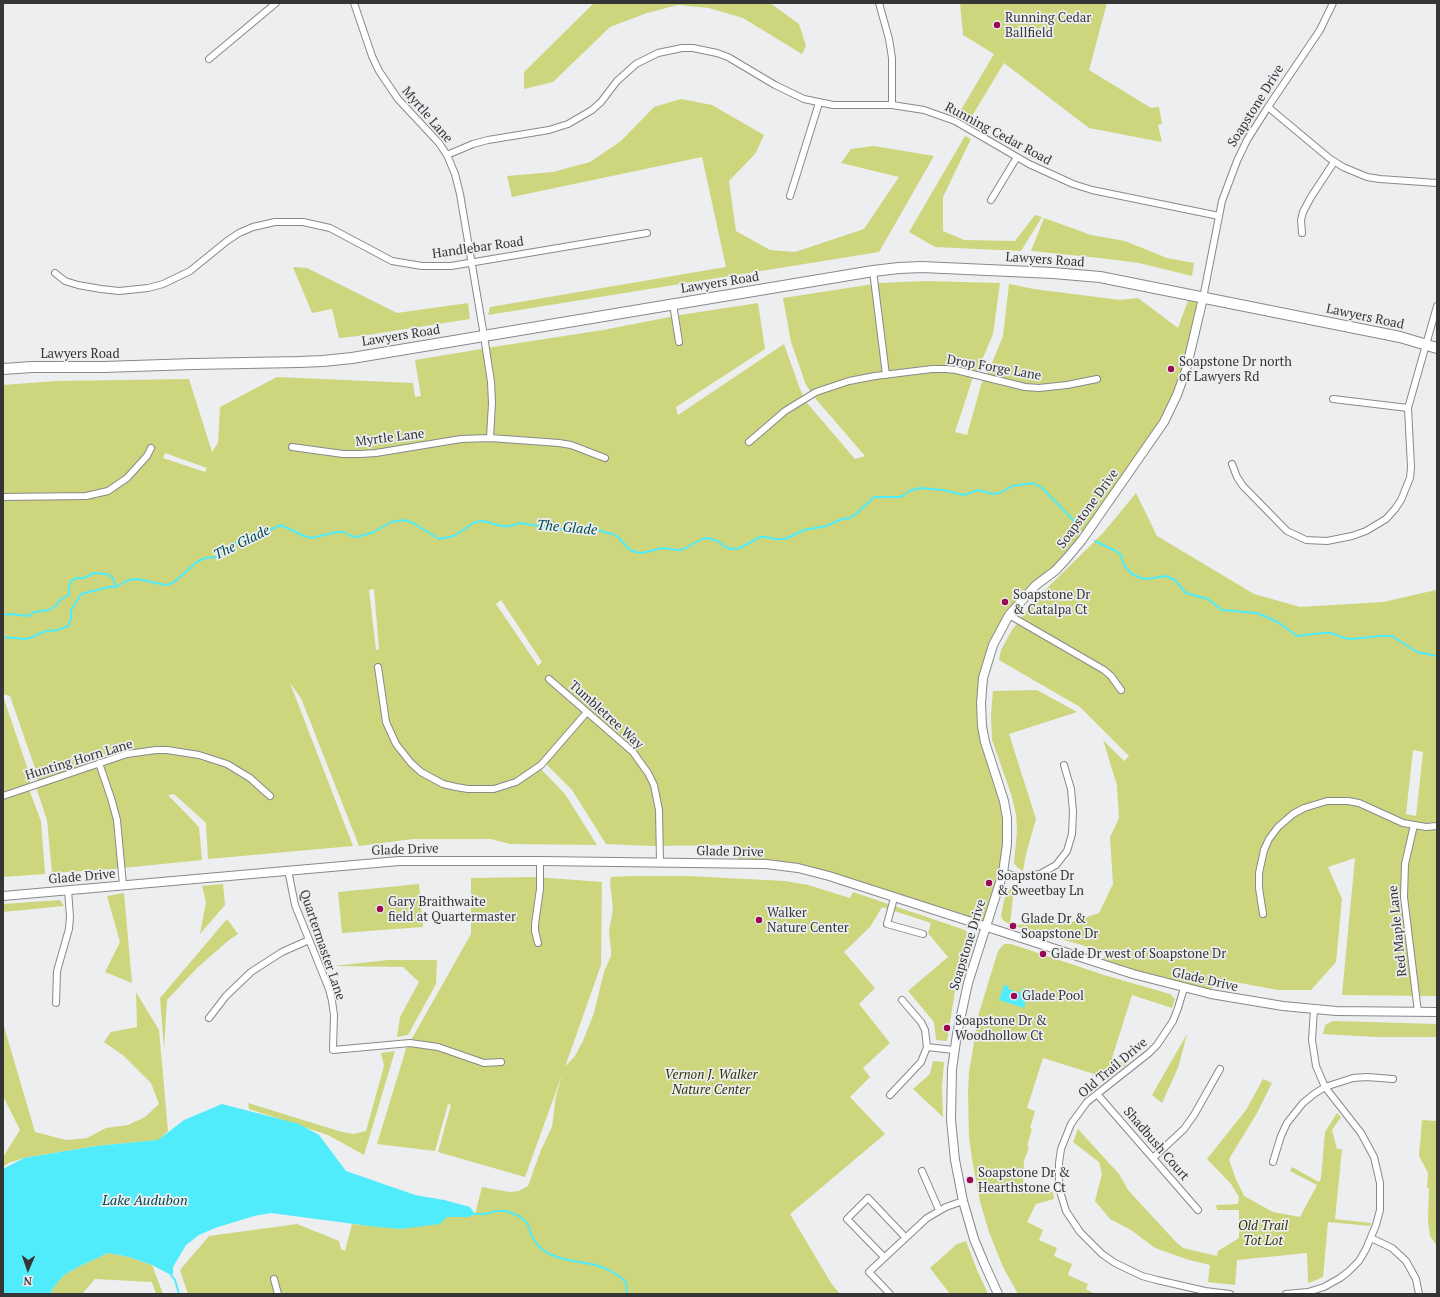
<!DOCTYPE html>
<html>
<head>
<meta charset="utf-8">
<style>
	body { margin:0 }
	#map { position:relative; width:1440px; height:1297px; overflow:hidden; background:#eceef0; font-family:"PT Serif",serif }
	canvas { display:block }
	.frame { position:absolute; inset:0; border:4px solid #353536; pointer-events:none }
	.north { position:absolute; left:8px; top:1249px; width:40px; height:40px; -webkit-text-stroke:3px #eceef0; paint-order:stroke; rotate:182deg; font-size:11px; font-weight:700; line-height:16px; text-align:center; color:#353536 }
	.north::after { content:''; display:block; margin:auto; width:14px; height:18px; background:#353536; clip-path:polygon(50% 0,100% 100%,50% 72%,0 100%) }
</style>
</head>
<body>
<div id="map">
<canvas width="1440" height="1297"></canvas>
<div class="frame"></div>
<div class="north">N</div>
</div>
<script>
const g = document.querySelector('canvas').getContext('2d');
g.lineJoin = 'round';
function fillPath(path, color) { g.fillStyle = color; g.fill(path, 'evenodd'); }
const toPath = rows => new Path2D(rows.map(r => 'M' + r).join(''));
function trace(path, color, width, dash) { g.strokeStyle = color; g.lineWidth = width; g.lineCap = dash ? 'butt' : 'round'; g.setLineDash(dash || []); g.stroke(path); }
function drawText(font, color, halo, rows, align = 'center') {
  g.font = font + ' "PT Serif",serif'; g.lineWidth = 3.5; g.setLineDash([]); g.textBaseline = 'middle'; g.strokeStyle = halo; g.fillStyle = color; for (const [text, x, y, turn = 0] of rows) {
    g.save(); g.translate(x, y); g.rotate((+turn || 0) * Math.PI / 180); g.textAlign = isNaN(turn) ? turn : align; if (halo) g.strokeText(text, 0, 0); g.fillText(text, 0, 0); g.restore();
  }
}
fillPath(toPath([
	[594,3,770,3,799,24,806,46,802,54,743,18,709,8,678,5,647,13,610,27,553,82,524,89,524,72],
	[960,3,1107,3,1089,70,1151,108,1159,107,1162,124,1158,125,1162,142,1089,128,1004,63,969,121,958,115,994,54,963,35],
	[681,99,712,105,764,135,755,154,729,181,736,231,770,250,795,252,864,229,899,177,841,163,851,149,874,146,934,156,879,252,488,315,490,307,726,267,702,157,512,197,507,176,553,172,590,162,621,141,654,107],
	[965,136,971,139,943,197,943,231,964,240,1015,241,1035,215,1042,217,1021,251,935,247,909,232],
	[1044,218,1091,235,1125,241,1167,258,1194,263,1192,276,1139,263,1100,258,1031,251],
	[293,267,307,268,397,313,468,303,470,319,368,335,339,338,332,309,312,313],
	[925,281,1000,283,993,334,980,365,972,380,955,432,967,435,982,382,990,368,1003,336,1009,284,1034,289,1120,300,1138,298,1178,328,1190,295,1203,298,1177,395,1092,527,1017,605,990,653,981,718,1000,785,1007,852,985,927,829,876,738,864,738,845,651,846,606,844,572,790,544,762,539,767,565,794,597,845,510,844,491,839,413,839,359,846,301,698,290,683,353,846,208,859,206,823,174,794,168,795,199,827,202,860,113,869,52,873,47,820,37,790,37,774,10,696,3,694,3,385,56,381,189,379,212,452,218,443,220,407,277,377,413,383,415,397,421,396,415,360,493,347,603,330,680,315,758,303,765,349,676,407,678,415,784,344,800,389,807,403,855,459,865,456,815,398,806,385,791,342,783,298,880,283],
	[165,453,207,468,205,472,163,458],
	[374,589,379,649,376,650,369,590],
	[501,600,542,662,538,666,496,604],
	[1136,493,1157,536,1254,594,1300,607,1383,602,1436,590,1437,996,1342,995,1355,858,1328,867,1342,899,1336,962,1311,990,1278,990,1213,978,1211,994,1100,964,1106,954,1082,945,1010,925,1003,920,1001,916,1004,900,1011,887,1014,887,1010,925,1072,922,1099,913,1113,884,1110,837,1119,818,1117,785,1103,740,1124,761,1129,756,1080,707,999,660,1001,650,1012,630,1033,602,1103,533],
	[1413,750,1423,752,1416,816,1406,814],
	[1037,690,1077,712,1009,734,1036,819,1026,854,1023,871,1018,868,1014,863,1017,831,1016,814,1011,794,992,740,991,715,993,691],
	[3,696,30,776,30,792,41,821,45,874,3,877],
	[633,876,687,876,785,881,808,885,850,898,853,892,965,930,970,935,971,941,955,991,947,1041,936,1040,934,1022,908,991,948,957,928,933,931,923,882,907,870,927,844,952,875,988,859,1004,890,1043,863,1068,870,1077,850,1097,885,1134,790,1214,831,1283,840,1294,188,1294,180,1270,209,1236,297,1224,339,1241,341,1249,345,1251,352,1224,401,1229,446,1217,469,1217,475,1214,482,1187,509,1192,519,1191,528,1186,541,1150,552,1127,556,1096,562,1075,525,1177,438,1152,451,1105,448,1104,435,1151,377,1144,406,1049,471,934,471,878,535,877,602,882,601,965,565,1067,575,1056,583,1041,594,1013,604,972,611,956,611,950,609,931,613,909,610,883,611,877],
	[223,884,225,905,200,934,206,902,202,886],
	[419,884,423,927,342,933,338,892],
	[124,893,132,983,105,972,120,942,107,896],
	[60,900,64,906,3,912,3,904],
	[227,919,238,934,229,940,197,968,167,1000,164,1049,160,998],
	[1004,944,1011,944,1104,975,1170,994,1175,999,1172,1008,1132,995,1112,1058,1126,1065,1107,1078,1043,1058,1027,1108,1035,1111,1030,1128,1032,1129,1027,1146,1029,1147,1024,1161,1023,1184,1053,1192,1054,1199,1036,1204,1027,1222,1043,1230,1039,1240,1057,1248,1054,1256,1072,1264,1068,1275,1088,1284,1086,1289,1095,1294,1018,1294,1003,1267,989,1232,980,1202,972,1159,969,1137,968,1093,969,1072,979,1013,998,951],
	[388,960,437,960,436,984,408,1035,397,1037,400,1017,419,982,403,967,333,966],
	[136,992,159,1030,168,1131,159,1140,96,1146,24,1158,8,1163,3,1167,3,1157,20,1130,3,1096,3,1023,35,1132,66,1140,87,1138,106,1128,128,1125,145,1117,159,1104,151,1083,124,1056,104,1042,111,1032,137,1027],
	[1333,1021,1437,1024,1437,1037,1376,1037,1323,1034,1325,1025],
	[1187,1034,1178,1068,1162,1103,1152,1095],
	[395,1051,364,1155,328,1135,249,1109,248,1103,342,1132,353,1134,366,1131,384,1066,381,1053],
	[933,1061,944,1062,942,1087,943,1117,913,1089,930,1074],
	[1263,1079,1272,1083,1257,1113,1229,1159,1235,1177,1244,1196,1273,1212,1300,1217,1317,1185,1290,1171,1292,1167,1319,1182,1321,1178,1325,1132,1337,1113,1341,1117,1332,1130,1337,1149,1342,1149,1335,1219,1371,1223,1370,1226,1328,1222,1323,1277,1314,1281,1308,1283,1307,1253,1237,1260,1235,1285,1208,1282,1210,1265,1189,1260,1155,1248,1131,1230,1110,1219,1095,1201,1102,1174,1099,1162,1073,1142,1078,1129,1119,1174,1128,1190,1176,1242,1183,1248,1217,1256,1218,1251,1239,1238,1239,1210,1217,1210,1216,1205,1238,1204,1239,1197,1231,1184,1207,1159,1246,1110],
	[1437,1113,1437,1246,1430,1236,1428,1221,1429,1188,1427,1188,1428,1173,1419,1156,1422,1120,1436,1121],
	[966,1241,977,1270,988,1294,950,1294,930,1268,957,1244],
	[108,1253,129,1257,152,1265,163,1294,156,1294,152,1282,95,1279,82,1294,50,1294,53,1288,64,1275,78,1267]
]), '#cdd67d');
fillPath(toPath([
	[1004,985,1009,986,1008,989,1021,993,1023,988,1029,989,1024,1008,999,1000],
	[222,1104,299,1124,319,1135,346,1171,415,1195,444,1200,470,1207,475,1214,469,1217,447,1217,440,1224,401,1229,377,1227,271,1213,254,1216,215,1228,199,1235,186,1245,173,1267,173,1274,171,1275,152,1265,129,1257,108,1253,78,1267,64,1275,53,1288,50,1294,3,1294,3,1169,24,1158,96,1146,158,1140,184,1120]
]), '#51ecfb');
trace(toPath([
	[1095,541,1116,551,1121,555,1124,565,1132,574,1141,578,1147,579,1166,576,1175,580,1186,593,1208,599,1222,610,1256,613,1267,617,1279,623,1297,636,1322,633,1331,633,1344,638,1351,639,1381,636,1392,636,1417,652,1437,656],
	[3,615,10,614,29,616,34,612,49,610,57,605,60,600,69,595,69,587,72,580,77,578,84,578,94,573,107,574,112,577,116,587],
	[3,637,24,639,30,638,46,631,58,630,68,626,71,619,71,611,81,594,109,587,116,587,128,580,137,579,166,585,173,583,197,562,205,558,217,557,224,553,232,545,240,541,254,537,281,525,304,536,311,538,337,532,344,532,351,536,357,537,374,532,391,522,404,520,413,523,439,539,454,536,475,522,484,521,501,526,511,526,520,523,566,530,583,527,590,527,604,532,613,534,618,537,629,549,635,552,642,553,662,548,678,550,684,549,702,539,708,538,718,541,725,547,732,549,740,548,760,537,766,537,775,539,785,539,804,530,826,526,842,519,850,518,856,514,874,497,901,497,909,491,920,488,943,490,964,495,978,490,993,494,1000,493,1012,486,1033,483,1042,488,1077,524],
	[475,1214,485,1214,496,1211,506,1211,519,1216,527,1223,532,1236,538,1246,549,1254,563,1259,596,1265,609,1270,619,1276,626,1282,627,1294],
	[171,1275,175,1280,179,1294]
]), '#51ecfb', 2);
const minor = toPath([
	[354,3,372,56,379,71,398,99,439,143,447,155,455,174,460,194,484,336,491,382,492,403,490,438],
	[879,3,889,39,892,58,892,105],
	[209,59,276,3],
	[1268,107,1329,158,1343,167,1367,177,1380,179,1437,183],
	[447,155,473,144,488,140,549,130,568,124,592,110,601,102,617,81,636,64,658,53,682,48,693,48,717,53,728,57,775,85,804,99,833,105,892,105,924,110,955,121,1029,164,1073,184,1092,190,1219,216],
	[790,196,819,103],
	[991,200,1017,157],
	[1302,233,1301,220,1303,212,1311,197,1334,162],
	[873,271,886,375],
	[55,273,65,281,78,285,101,289,119,291,148,288,163,284,190,271,227,241,239,233,253,227,275,222,303,222,330,228,392,261,422,266,451,266,647,233],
	[1203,298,1222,201,1237,161,1247,140,1268,107,1320,30,1333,3],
	[673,304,679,342],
	[1333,399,1408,408],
	[749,442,785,411,816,392,849,381,875,376,932,369,946,369,956,370,1025,387,1039,388,1067,385,1097,379],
	[292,447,343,454,360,454,376,453,461,439,490,438,559,443,571,445,605,458],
	[1232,464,1237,477,1243,486,1287,531,1306,540,1327,541,1352,536,1366,531,1386,519,1395,509,1401,500,1410,478,1411,467,1408,408,1437,306],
	[3,497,86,496,108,491,127,478,147,456,151,448],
	[1009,615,1104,670,1111,676,1121,690],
	[378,667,386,722,396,744,411,763,421,772,443,784,456,787,468,789,494,789,516,782,541,765,587,712],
	[549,679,633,752,648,773,654,785,659,810,660,862],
	[99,763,111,798,117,820,123,885],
	[3,796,127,754,156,750,167,750,199,755,227,764,250,778,270,796],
	[1414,825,1405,864,1404,897,1418,1012],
	[288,870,295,905,329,989,332,1001,334,1015,333,1050,410,1043,438,1047,484,1063,501,1062],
	[1003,873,1021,877,1040,874,1056,865,1067,851,1072,834,1073,812,1071,789,1064,765],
	[894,898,887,924,923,934],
	[1263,914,1259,888,1259,873,1264,850,1269,839,1278,827,1293,814,1304,808,1327,801,1348,801,1359,803,1403,823,1426,827,1437,826],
	[538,943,535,931,535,924,540,889,540,861],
	[1184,988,1178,1008,1173,1021,1157,1045,1149,1053,1087,1102,1071,1124,1061,1149,1059,1163,1059,1188,1066,1211,1080,1232,1102,1254,1115,1263,1142,1276,1157,1280,1205,1291,1230,1294],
	[902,1000,921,1022,925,1030,927,1047],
	[56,1003,57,971,69,929,70,917,68,890],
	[209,1018,226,996,251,972,282,952,309,940],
	[1097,1094,1198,1210],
	[890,1095,921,1062,927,1047,954,1050],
	[1153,1158,1184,1129,1194,1115,1220,1069],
	[1273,1162,1281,1136,1287,1123,1303,1103,1314,1094,1325,1087,1353,1078,1367,1077,1393,1079],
	[922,1171,939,1210],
	[1371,1238,1392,1248,1406,1261,1416,1279,1419,1294],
	[884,1257,847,1219,868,1198,905,1237],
	[274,1279,278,1294],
	[890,1294,869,1272,927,1218,946,1207,963,1201],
	[1286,1294,1308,1292,1324,1287,1340,1278,1348,1272,1359,1261,1366,1249,1376,1225,1380,1210,1380,1183,1374,1157,1361,1133,1325,1087,1316,1066,1312,1040,1314,1009]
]);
const tertiary = toPath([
	[3,896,399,861,540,861,766,864,798,868,829,876,1133,974,1211,994,1283,1006,1336,1011,1437,1012],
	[998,1294,984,1263,974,1239,963,1201,955,1160,951,1120,952,1069,957,1034,968,983,1003,873,1007,844,1007,818,1004,801,985,742,982,726,981,703,983,678,993,645,1009,615,1035,586,1056,570,1067,558,1082,540,1164,422,1177,395,1186,370,1203,298]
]);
const primary = toPath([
	[3,369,32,367,104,367,193,364,299,362,323,361,352,358,873,271,899,268,922,267,1053,273,1100,277,1400,337,1437,348]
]);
trace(minor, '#88898b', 8);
trace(tertiary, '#88898b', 10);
trace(primary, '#88898b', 12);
trace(minor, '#fff', 6);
trace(tertiary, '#fff', 8);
trace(primary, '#fff', 10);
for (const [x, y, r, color] of [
	[997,25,4,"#9d0853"],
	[1171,369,4,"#9d0853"],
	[1005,602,4,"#9d0853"],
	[989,883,4,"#9d0853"],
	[380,909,4,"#9d0853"],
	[759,920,4,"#9d0853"],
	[1013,926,4,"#9d0853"],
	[1043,954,4,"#9d0853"],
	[1014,996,4,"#9d0853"],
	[947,1028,4,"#9d0853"],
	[970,1180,4,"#9d0853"]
]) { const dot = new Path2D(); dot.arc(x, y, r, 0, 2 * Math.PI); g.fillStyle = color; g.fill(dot); trace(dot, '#eceef0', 1.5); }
drawText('13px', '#353536', '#eceef0', [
	["Running Cedar",1005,18],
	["Ballfield",1005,33],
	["Soapstone Dr north",1179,362],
	["of Lawyers Rd",1179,377],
	["Soapstone Dr",1013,595],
	["& Catalpa Ct",1013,610],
	["Soapstone Dr",997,876],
	["& Sweetbay Ln",997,891],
	["Gary Braithwaite",388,902],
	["field at Quartermaster",388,917],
	["Walker",767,913],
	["Nature Center",767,928],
	["Glade Dr &",1021,919],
	["Soapstone Dr",1021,934],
	["Glade Dr west of Soapstone Dr",1051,954],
	["Glade Pool",1022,996],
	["Soapstone Dr &",955,1021],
	["Woodhollow Ct",955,1036],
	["Soapstone Dr &",978,1173],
	["Hearthstone Ct",978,1188]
], 'left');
drawText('13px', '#353536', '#eceef0', [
	["Soapstone Drive",1256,106,-58],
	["Myrtle Lane",427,115,49],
	["Running Cedar Road",998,134,28],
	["Handlebar Road",478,248,-8],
	["Lawyers Road",1045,260,4],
	["Lawyers Road",720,283,-9],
	["Lawyers Road",1365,317,12],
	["Lawyers Road",401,336,-9],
	["Lawyers Road",80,354],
	["Drop Forge Lane",994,368,10],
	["Myrtle Lane",390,438,-7],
	["Soapstone Drive",1088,509,-54],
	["Tumbletree Way",606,715,42],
	["Hunting Horn Lane",79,760,-17],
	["Glade Drive",405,850,-2],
	["Glade Drive",730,852,1],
	["Glade Drive",82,877,-5],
	["Red Maple Lane",1398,931,-96],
	["Quartermaster Lane",322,945,71],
	["Soapstone Drive",968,945,-73],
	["Glade Drive",1205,980,13],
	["Old Trail Drive",1113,1068,-40],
	["Shadbush Court",1156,1144,49]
]);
drawText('italic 13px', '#323508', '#eceef0', [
	["Vernon J. Walker",711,1075],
	["Nature Center",711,1090],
	["Old Trail",1263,1226],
	["Tot Lot",1263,1241]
]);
drawText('italic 14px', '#014a50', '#eceef0', [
	["The Glade",567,528,5],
	["The Glade",242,543,-26],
	["Lake Audubon",145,1201]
]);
</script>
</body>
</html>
